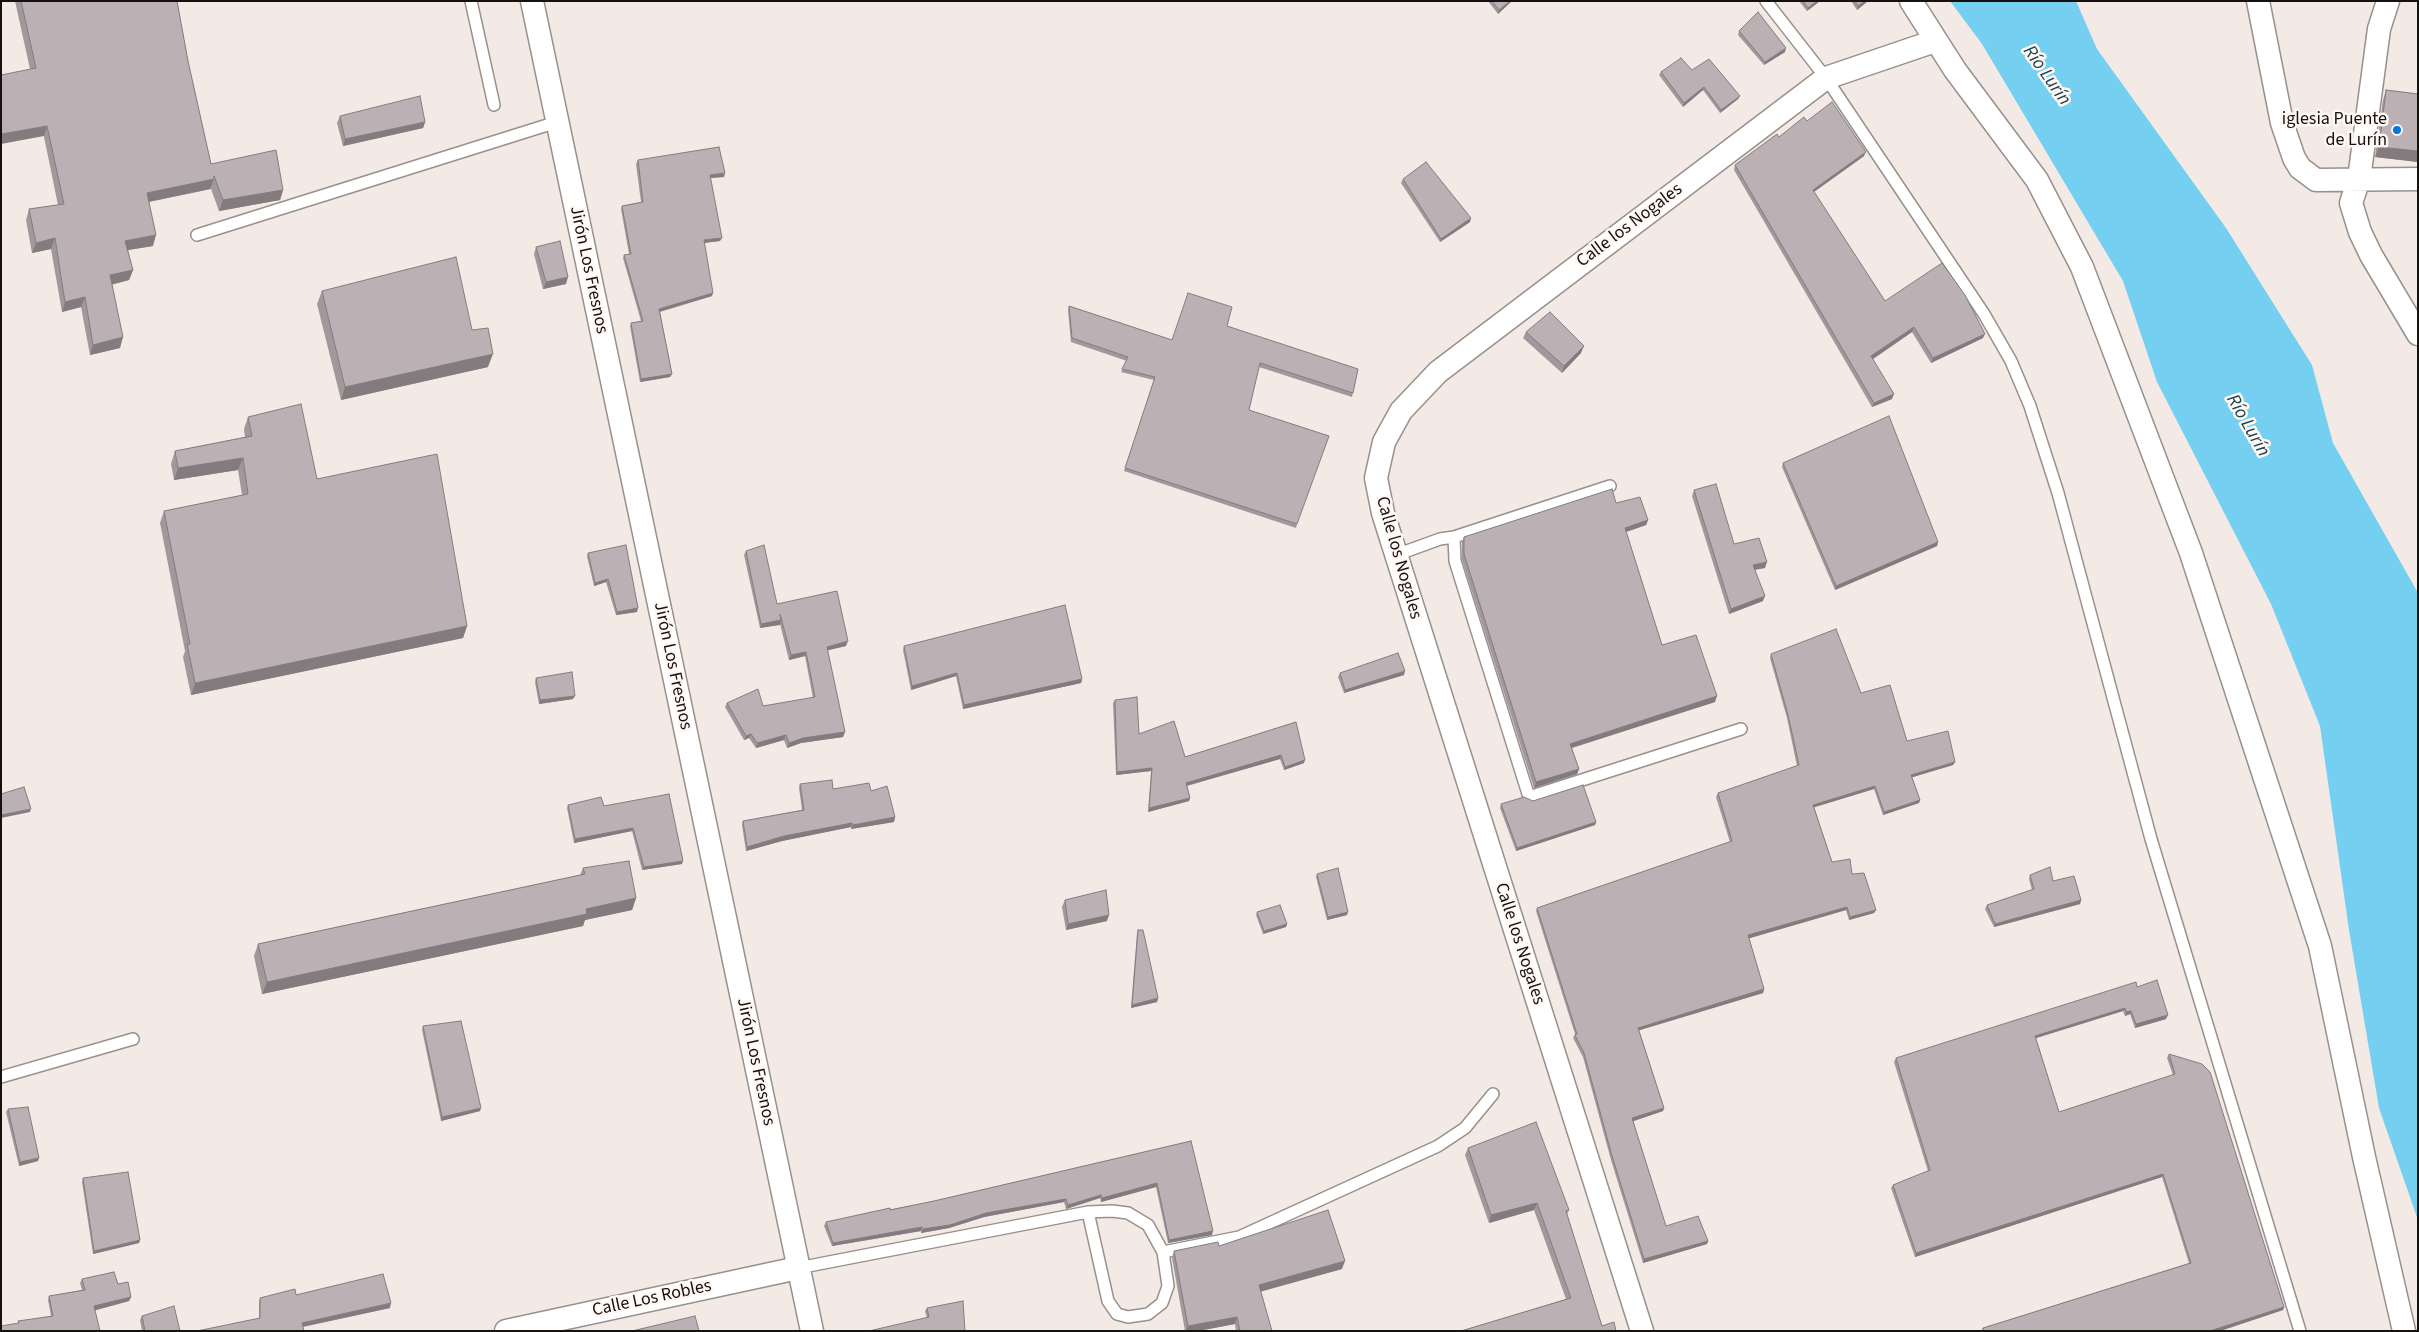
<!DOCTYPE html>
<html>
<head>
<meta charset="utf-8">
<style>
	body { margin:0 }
	#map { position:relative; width:2419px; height:1332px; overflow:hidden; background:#f3eae5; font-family:"Source Sans 3",sans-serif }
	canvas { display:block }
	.frame { position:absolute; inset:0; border:2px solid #14110f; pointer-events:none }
</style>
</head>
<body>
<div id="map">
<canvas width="2419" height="1332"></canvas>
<div class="frame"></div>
</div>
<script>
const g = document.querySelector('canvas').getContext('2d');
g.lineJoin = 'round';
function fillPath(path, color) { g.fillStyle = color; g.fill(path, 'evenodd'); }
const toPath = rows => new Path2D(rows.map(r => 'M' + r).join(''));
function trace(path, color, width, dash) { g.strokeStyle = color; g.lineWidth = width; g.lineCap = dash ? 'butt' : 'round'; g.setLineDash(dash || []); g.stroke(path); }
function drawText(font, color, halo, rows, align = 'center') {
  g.font = font + ' "Source Sans 3",sans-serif'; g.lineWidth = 5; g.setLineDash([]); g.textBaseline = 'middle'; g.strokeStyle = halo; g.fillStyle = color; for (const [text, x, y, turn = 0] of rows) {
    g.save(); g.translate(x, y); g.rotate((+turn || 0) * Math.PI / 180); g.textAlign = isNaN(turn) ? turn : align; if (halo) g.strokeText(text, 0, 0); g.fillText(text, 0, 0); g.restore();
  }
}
fillPath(toPath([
	[1950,1,2076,1,2097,49,2226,228,2312,365,2333,443,2418,593,2418,1220,2379,1108,2349,930,2320,726,2271,604,2157,382,2123,281,1982,44]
]), '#74cff0');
const service = toPath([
	[471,1,494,105],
	[1766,1,1826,78,1984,314,2011,361,2030,406,2058,493,2151,839,2300,1331],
	[197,235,557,122],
	[1454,537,1455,561,1529,797,1741,729],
	[1396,555,1440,539,1454,537,1610,486],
	[1,1077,133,1039],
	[1088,1212,1112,1211,1128,1213,1148,1225,1163,1252],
	[798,1268,1088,1212,1108,1301,1117,1314,1128,1317,1148,1314,1162,1303,1168,1286,1163,1252,1239,1237,1438,1146,1465,1128,1493,1094]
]);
const minor = toPath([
	[532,1,812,1331],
	[1911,1,1955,70,2037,180,2082,267,2191,553,2320,946,2364,1157,2404,1331],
	[2258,1,2282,123,2294,158,2300,168,2316,180,2418,179],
	[2388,1,2379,29,2359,179,2351,203,2360,232,2371,255,2418,334],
	[506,1331,798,1268],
	[1642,1331,1383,513,1376,478,1384,442,1401,411,1438,372,1826,78,1935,41]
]);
trace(service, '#99908b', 14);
trace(minor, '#99908b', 25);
trace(service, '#fff', 11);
trace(minor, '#fff', 22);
fillPath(toPath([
	[15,1,177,1,188,61,211,164,283,190,280,200,219,211,211,189,149,202,153,246,128,250,133,270,129,280,112,284,120,348,90,355,81,307,62,312,51,249,32,253,26,220,29,209,58,205,30,69],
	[1488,1,1512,1,1498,14],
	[1799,1,1820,1,1807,11],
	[1851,1,1868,1,1857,10],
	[1739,31,1785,52,1764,65,1738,35],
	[1661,72,1740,96,1738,99,1720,113,1703,90,1683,107,1659,75],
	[2386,90,2418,94,2418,162,2375,157,2383,100],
	[340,116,425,122,423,128,343,146,337,123],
	[1807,121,1864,156,1814,192,1885,301,1983,338,1931,363,1912,332,1873,359,1892,399,1872,407,1734,170,1735,165,1779,137],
	[638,160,724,177,710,178,720,241,704,243,712,296,660,312,672,374,670,377,640,382,630,326,631,323,641,321,623,258,624,255,629,254,621,209,622,206,641,202,636,164],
	[1403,179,1470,222,1440,242,1401,183],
	[536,247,566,284,543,289,534,254],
	[322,291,472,330,488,367,341,400,317,304],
	[1069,306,1172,340,1227,326,1353,393,1352,397,1259,367,1249,410,1297,524,1296,528,1124,471,1154,380,1121,372,1127,361,1071,342,1068,310],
	[1526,332,1581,353,1562,373,1523,338],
	[248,417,317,479,467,626,463,638,191,695,183,657,185,651,160,523,164,511,242,495,238,470,174,480,171,464,175,451,245,437,244,429],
	[1783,463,1937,546,1835,590,1782,467],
	[1694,490,1734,544,1765,568,1755,570,1763,601,1729,614,1692,496],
	[1616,503,1648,520,1646,525,1626,532,1662,645,1715,702,1572,748,1579,769,1577,774,1534,788,1462,560,1462,542,1464,537],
	[746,551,777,604,846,646,827,650,845,732,843,737,801,743,787,748,784,740,756,748,749,738,744,740,725,707,727,703,763,706,813,698,805,656,789,660,780,624,760,628,744,555],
	[588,553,637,612,616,615,606,582,594,586,587,556],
	[904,646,1082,679,1081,683,963,709,956,676,911,690,903,650],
	[1771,654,1861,693,1907,741,1955,762,1953,765,1912,777,1920,800,1919,803,1883,815,1874,789,1814,807,1832,862,1852,874,1876,910,1874,913,1849,920,1846,910,1749,938,1764,989,1763,993,1639,1030,1664,1108,1663,1111,1633,1121,1666,1226,1708,1241,1707,1244,1643,1263,1611,1160,1583,1057,1573,1038,1575,1034,1536,911,1537,908,1730,842,1716,797,1718,793,1797,766,1787,718,1770,658],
	[1340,673,1404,675,1344,693,1338,677],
	[536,678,573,699,539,704,535,682],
	[1115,700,1139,734,1185,757,1296,722,1304,763,1284,770,1280,759,1187,786,1190,798,1189,801,1148,812,1151,771,1116,775,1113,703],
	[800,784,833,789,871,791,895,817,894,822,851,829,851,827,782,841,746,851,742,825,743,821,802,810,799,788],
	[1533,801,1596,822,1595,825,1516,851,1500,808,1501,804],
	[568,805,604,806,682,864,642,870,632,831,574,843,567,808],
	[583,868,636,898,632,910,585,920,583,926,262,994,254,956,258,944,580,875],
	[1317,874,1347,915,1327,920,1316,877],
	[2030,875,2053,881,2081,900,2080,904,1994,927,1985,909,1987,905,2032,890,2029,879],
	[1065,900,1107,921,1066,930,1062,907],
	[1257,912,1287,924,1286,927,1263,934,1256,915],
	[1138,930,1158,998,1157,1002,1131,1008,1137,933],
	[2137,987,2166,1019,2135,1028,2130,1014,2125,1016,2123,1011,2036,1038,2059,1112,2173,1075,2167,1058,2169,1054,2284,1307,2283,1310,2220,1331,1981,1331,1983,1328,2189,1263,2162,1177,1915,1257,1891,1188,1893,1185,1928,1171,1894,1062,1896,1058],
	[423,1026,480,1111,441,1121,422,1030],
	[8,1109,38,1161,19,1166,6,1112],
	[1191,1141,1212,1235,1168,1243,1156,1187,1101,1202,1100,1198,1066,1209,1064,1202,984,1217,949,1228,921,1233,921,1231,832,1246,824,1226,826,1222,934,1201],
	[1468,1148,1569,1210,1567,1214,1602,1326,1461,1331,1566,1299,1534,1210,1489,1223,1465,1155],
	[83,1178,140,1240,139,1243,93,1254,82,1182],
	[1219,1246,1342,1269,1260,1291,1272,1331,1236,1331,1235,1324,1198,1331,1185,1331,1172,1258,1174,1251],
	[82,1279,118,1284,131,1297,129,1301,95,1310,18,1324,18,1321,51,1316,48,1300,49,1296,82,1290,80,1283],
	[296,1295,390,1308,303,1327,259,1319,259,1303,260,1298],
	[927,1308,965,1331,927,1318,925,1311],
	[142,1316,180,1331,142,1331,140,1320]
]), '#a1989c');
fillPath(toPath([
	[1510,1,1512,1,1498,14,1499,10],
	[1817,1,1820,1,1807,11,1808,8],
	[1865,1,1868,1,1857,10,1858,6],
	[1786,48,1785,52,1764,65,1765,62],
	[1704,87,1703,90,1683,107,1684,103],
	[1740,96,1738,99,1720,113,1721,110],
	[425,122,423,128,343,146,345,139],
	[47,126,44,136,1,144,1,134],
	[2379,147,2418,151,2418,162,2375,157],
	[1866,152,1864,156,1811,194,1813,190],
	[725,173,724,177,708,178,710,175],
	[214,179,210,189,143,203,147,193],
	[283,190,280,200,219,211,223,200],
	[1471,218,1470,222,1440,242,1441,239],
	[156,235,153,246,122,251,125,241],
	[55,238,51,249,32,253,36,243],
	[722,238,720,241,703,243,704,240],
	[133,270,129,280,107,286,110,275],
	[568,277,566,284,543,289,546,282],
	[713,293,712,296,658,312,659,309],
	[85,297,81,307,62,312,65,302],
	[1914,327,1912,332,1870,361,1871,356],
	[1985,334,1983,338,1931,363,1933,358],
	[123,337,120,348,90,355,93,345],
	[1584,346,1581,353,1562,373,1564,366],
	[493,354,488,367,341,400,345,387],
	[672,374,670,377,640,382,641,379],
	[1894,394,1892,399,1872,407,1874,403],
	[243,458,238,470,174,480,178,468],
	[1648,520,1646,525,1623,533,1625,528],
	[1938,542,1937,546,1835,590,1836,586],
	[1767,562,1765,568,1751,570,1753,565],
	[608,579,606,582,594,586,595,583],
	[1765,596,1763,601,1729,614,1731,609],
	[638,608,637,612,616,615,617,612],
	[781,620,780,625,760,628,761,624],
	[467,626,463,638,191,695,195,683],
	[848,641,846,646,825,651,827,647],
	[806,652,805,656,789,660,791,655],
	[1405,671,1404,675,1344,693,1345,690],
	[957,673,956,676,911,690,912,686],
	[1082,679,1081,683,963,709,964,705],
	[575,696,573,699,539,704,540,700],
	[1717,696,1715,702,1568,749,1570,744],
	[845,732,843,737,801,743,787,748,789,743,803,738],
	[751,734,749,738,744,740,746,736],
	[786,735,784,740,756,748,757,743],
	[1281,755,1280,759,1185,786,1186,783],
	[1305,760,1304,763,1284,770,1285,767],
	[1955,762,1953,765,1910,778,1911,775],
	[1152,768,1151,771,1116,775,1117,772],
	[1579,769,1577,774,1534,788,1536,782],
	[1875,786,1874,789,1812,808,1813,805],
	[1190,798,1189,801,1148,812,1149,808],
	[1920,800,1919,803,1883,815,1884,812],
	[31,809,30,812,1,818,1,815],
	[895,817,894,822,851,829,853,825],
	[1596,822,1595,825,1516,851,1517,848],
	[852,823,851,827,782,841,746,851,747,847,784,836],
	[633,828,632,831,574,843,575,839],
	[683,861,682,864,642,870,644,867],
	[636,898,632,910,585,920,583,926,262,994,267,982,586,909],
	[2081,900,2080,904,1994,927,1995,924],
	[1847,907,1846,910,1747,939,1748,935],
	[1876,910,1874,913,1849,920,1850,917],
	[1348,912,1347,915,1327,920,1328,917],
	[1109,915,1107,921,1066,930,1068,924],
	[1287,924,1286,927,1263,934,1264,931],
	[1764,989,1763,993,1637,1031,1638,1028],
	[1158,998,1157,1002,1131,1008,1132,1005],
	[2125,1008,2123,1011,2033,1039,2035,1036],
	[2131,1011,2130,1014,2125,1016,2126,1012],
	[2168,1015,2166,1019,2135,1028,2136,1024],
	[481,1108,480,1111,441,1121,442,1117],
	[1664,1108,1663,1111,1631,1122,1632,1118],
	[39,1158,38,1161,19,1166,20,1162],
	[2163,1174,2162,1177,1915,1257,1916,1253],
	[1157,1183,1156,1187,1101,1202,1102,1198],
	[1101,1195,1100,1198,1066,1209,1068,1205],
	[1066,1199,1064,1202,984,1217,949,1228,921,1233,923,1229,986,1213],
	[1537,1203,1534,1210,1489,1223,1491,1215],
	[922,1227,921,1231,832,1246,833,1243],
	[1213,1231,1212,1235,1168,1243,1169,1240],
	[140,1240,139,1243,93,1254,94,1251],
	[1708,1241,1707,1244,1643,1263,1644,1259],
	[1345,1261,1342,1269,1256,1293,1259,1285],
	[131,1297,129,1301,93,1311,94,1306],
	[391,1303,390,1308,301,1327,302,1323],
	[2284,1307,2283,1310,2220,1331,2210,1331],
	[1237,1317,1235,1324,1198,1331,1186,1331,1188,1326]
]), '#837c7f');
const building = toPath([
	[21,1,177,1,188,61,211,164,276,150,283,190,223,200,214,176,214,179,147,193,156,235,125,241,133,270,110,275,123,337,93,345,85,297,65,302,55,238,36,243,29,209,64,204,47,126,1,134,1,75,36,68,21,1],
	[1492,1,1510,1,1499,10,1492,1],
	[1803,1,1817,1,1808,8,1803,1],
	[1855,1,1865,1,1858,6,1855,1],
	[1758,12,1786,48,1765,62,1739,31,1758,12],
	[1681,58,1692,70,1709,59,1740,96,1721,110,1704,87,1684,103,1661,72,1681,58],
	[2386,90,2418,94,2418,151,2379,147,2386,90],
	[420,96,425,122,345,139,340,116,420,96],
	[1832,102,1866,152,1813,190,1885,301,1942,263,1965,295,1985,334,1933,358,1914,327,1871,356,1894,394,1874,403,1735,165,1777,134,1779,137,1804,117,1807,121,1832,102],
	[719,147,725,173,710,175,722,238,704,240,713,293,659,309,672,374,641,379,631,323,643,321,624,255,631,254,622,206,643,202,638,160,719,147],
	[1426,162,1471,218,1441,239,1403,179,1426,162],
	[560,241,568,277,546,282,536,247,560,241],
	[456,257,472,330,488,328,493,354,345,387,322,291,456,257],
	[1188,293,1232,307,1227,326,1358,369,1353,393,1260,363,1249,410,1329,436,1297,524,1125,468,1155,377,1122,369,1128,357,1072,338,1069,306,1172,340,1188,293],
	[1550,312,1584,346,1564,366,1526,332,1550,312],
	[301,404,317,479,437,454,467,626,195,683,187,644,190,644,164,511,248,494,243,458,178,468,175,451,252,436,248,417,301,404],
	[1889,416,1938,542,1836,586,1783,463,1889,416],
	[1716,484,1734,544,1759,538,1767,562,1753,565,1765,596,1731,609,1694,490,1716,484],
	[1612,489,1616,503,1640,497,1648,520,1625,528,1662,645,1696,635,1717,696,1570,744,1579,769,1536,782,1464,554,1464,537,1612,489],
	[626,545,638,608,617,612,608,579,595,583,588,553,626,545],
	[764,545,777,604,837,591,848,641,827,647,845,732,803,738,789,743,786,735,757,743,751,734,746,736,727,703,758,689,763,706,815,697,806,652,791,655,780,614,781,620,761,624,746,551,764,545],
	[1065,605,1082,679,964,705,957,673,912,686,904,646,1065,605],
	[1836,629,1861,693,1890,685,1907,741,1948,731,1955,762,1911,775,1920,800,1884,812,1875,786,1813,805,1832,862,1850,859,1852,874,1864,873,1876,910,1850,917,1847,907,1748,935,1764,989,1638,1028,1664,1108,1632,1118,1666,1226,1698,1216,1708,1241,1644,1259,1612,1156,1584,1053,1575,1035,1577,1034,1537,908,1732,841,1718,793,1799,765,1788,715,1771,654,1836,629],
	[1398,653,1405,671,1345,690,1340,673,1398,653],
	[572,672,575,696,540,700,536,678,572,672],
	[1137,697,1139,734,1174,721,1185,757,1296,722,1305,760,1285,767,1281,755,1186,783,1190,798,1149,808,1152,768,1117,772,1115,700,1137,697],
	[832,780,833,789,869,783,871,791,887,786,895,817,853,825,852,823,784,836,747,847,743,821,804,810,800,784,832,780],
	[1583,785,1596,822,1517,848,1501,804,1524,797,1533,801,1583,785],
	[24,787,31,809,1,815,1,794,24,787],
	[669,794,683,861,644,867,633,828,575,839,568,805,601,797,604,806,669,794],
	[629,861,636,898,586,909,587,914,267,982,258,944,585,874,583,868,629,861],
	[2050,867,2053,881,2074,876,2081,900,1995,924,1987,905,2034,889,2030,875,2050,867],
	[1338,868,1348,912,1328,917,1317,874,1338,868],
	[1106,890,1109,915,1068,924,1065,900,1106,890],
	[1280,905,1287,924,1264,931,1257,912,1280,905],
	[1138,930,1143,930,1158,998,1132,1005,1138,930],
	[2157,980,2168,1015,2136,1024,2131,1011,2126,1012,2125,1008,2035,1036,2059,1112,2175,1074,2169,1054,2202,1064,2210,1072,2284,1307,2210,1331,1984,1331,1983,1328,2191,1263,2163,1174,1916,1253,1893,1185,1930,1170,1896,1058,2136,982,2137,987,2157,980],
	[461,1021,481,1108,442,1117,423,1026,461,1021],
	[28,1107,39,1158,20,1162,8,1109,28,1107],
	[1536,1122,1569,1210,1566,1211,1602,1326,1614,1322,1616,1331,1461,1331,1571,1298,1537,1203,1491,1215,1468,1148,1536,1122],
	[1191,1141,1213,1231,1169,1240,1157,1183,1102,1198,1101,1195,1068,1205,1066,1199,986,1213,950,1225,923,1229,922,1227,833,1243,826,1222,890,1208,890,1210,934,1201,1191,1141],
	[128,1172,140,1240,94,1251,83,1178,128,1172],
	[1328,1210,1345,1261,1259,1285,1272,1331,1240,1331,1237,1317,1188,1326,1174,1251,1218,1242,1219,1246,1328,1210],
	[114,1272,118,1284,128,1282,131,1297,94,1306,100,1331,1,1331,1,1326,19,1323,18,1321,53,1316,49,1296,85,1290,82,1279,114,1272],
	[383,1274,391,1303,302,1323,304,1331,197,1331,260,1318,260,1298,295,1289,296,1295,383,1274],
	[963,1301,965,1331,869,1331,929,1317,927,1308,963,1301],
	[174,1306,180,1331,145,1331,142,1316,174,1306],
	[695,1316,699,1331,632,1331,695,1316]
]);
fillPath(building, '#bbb1b5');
trace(building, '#837c7f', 1);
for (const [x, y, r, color] of [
	[2397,130,5,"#0574dc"]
]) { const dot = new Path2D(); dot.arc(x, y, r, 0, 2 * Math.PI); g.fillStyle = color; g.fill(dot); trace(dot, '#fff7f3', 2); }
drawText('18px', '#14110f', '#fff7f3', [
	["iglesia Puente",2387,120],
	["de Lurín",2387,141]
], 'right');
drawText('18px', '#14110f', '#fff7f3', [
	["Calle los Nogales",1630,226,-37],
	["Jirón Los Fresnos",588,270,78],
	["Calle los Nogales",1398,558,74],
	["Jirón Los Fresnos",672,666,78],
	["Calle los Nogales",1519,944,72],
	["Jirón Los Fresnos",755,1062,78],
	["Calle Los Robles",652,1299,-12]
]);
drawText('italic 19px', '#1a4351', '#fff7f3', [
	["Río Lurín",2046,76,55],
	["Río Lurín",2247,426,60]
]);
</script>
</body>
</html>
